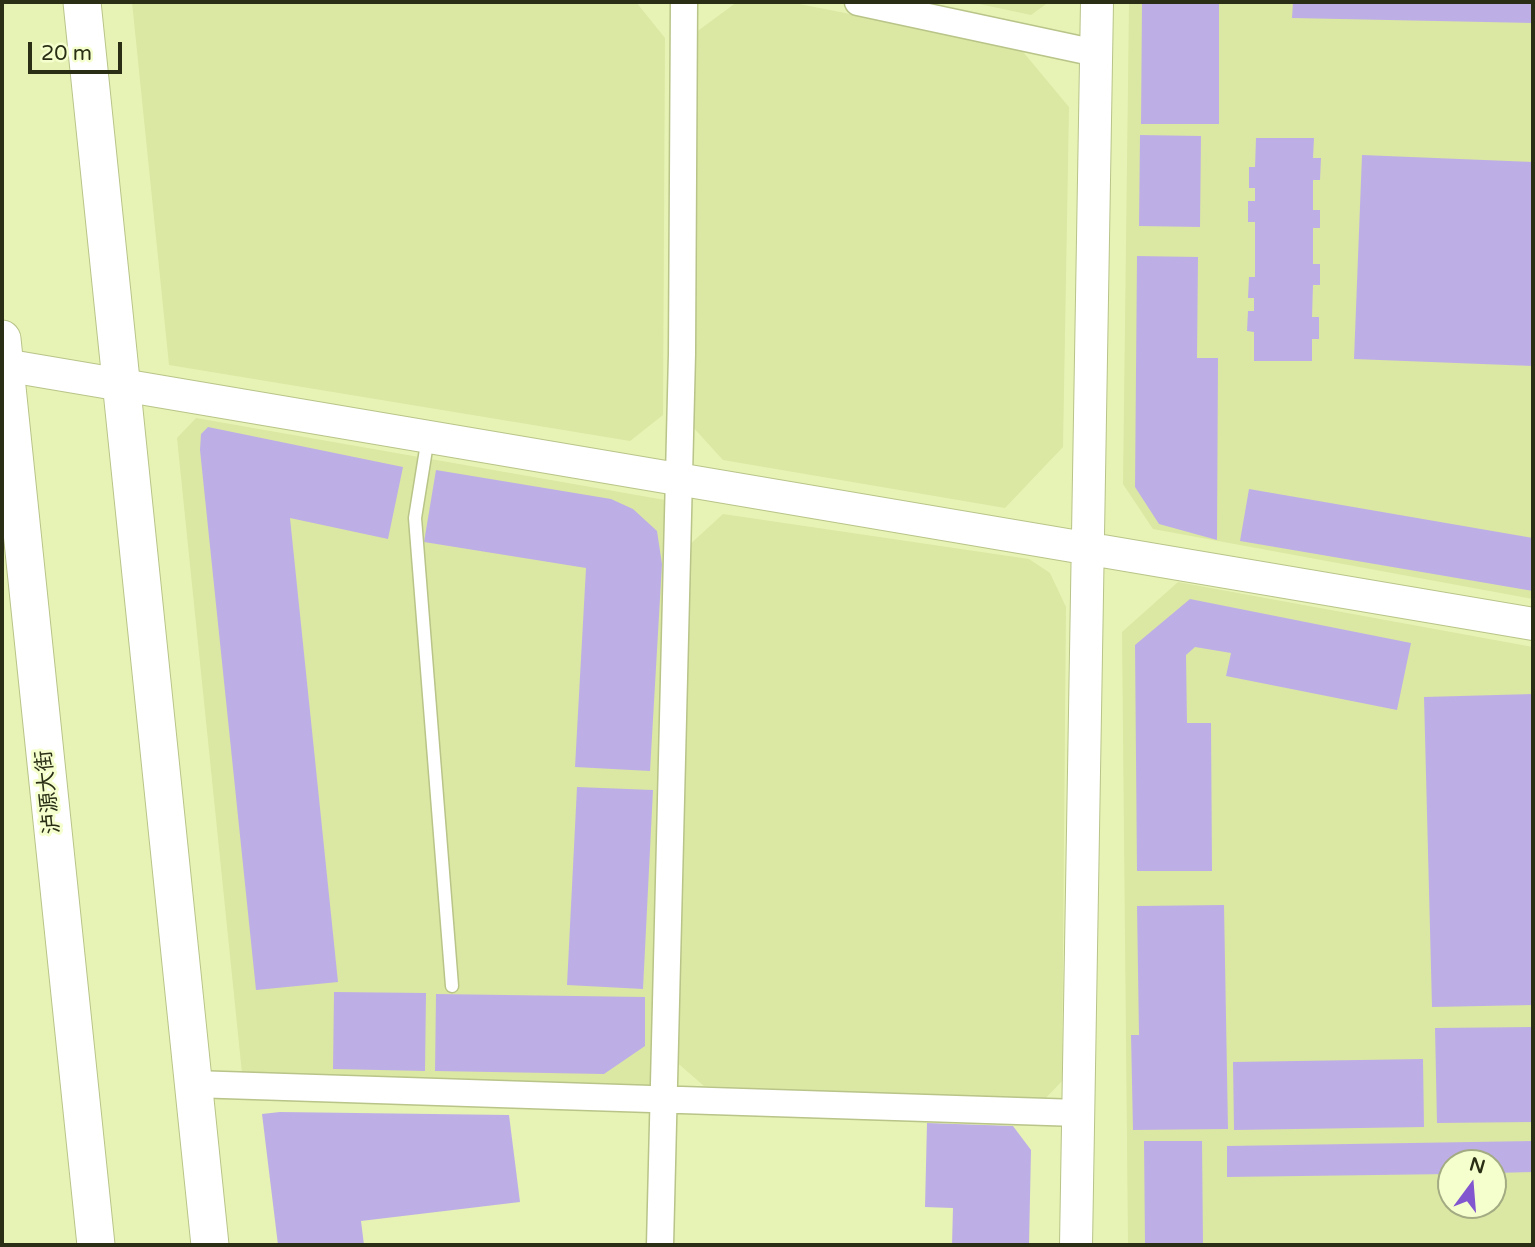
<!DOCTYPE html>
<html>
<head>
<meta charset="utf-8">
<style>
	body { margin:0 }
	#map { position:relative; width:1535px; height:1247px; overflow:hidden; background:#e6f3b5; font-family:"Varela Round",sans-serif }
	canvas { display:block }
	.frame { position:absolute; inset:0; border:4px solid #292e15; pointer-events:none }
	.north { position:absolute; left:1437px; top:1149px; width:70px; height:70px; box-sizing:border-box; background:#f4ffcd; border:2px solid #a3ab83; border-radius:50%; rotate:16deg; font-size:19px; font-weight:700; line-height:28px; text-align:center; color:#292e15 }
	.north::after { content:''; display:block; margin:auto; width:24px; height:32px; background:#8256cf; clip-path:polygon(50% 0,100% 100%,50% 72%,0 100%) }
	.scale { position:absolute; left:28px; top:42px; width:94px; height:32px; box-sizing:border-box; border:4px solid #292e15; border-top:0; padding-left:9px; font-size:21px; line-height:24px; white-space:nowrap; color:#292e15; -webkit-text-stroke:5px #f4ffcd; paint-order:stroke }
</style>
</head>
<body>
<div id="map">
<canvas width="1535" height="1247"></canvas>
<div class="frame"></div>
<div class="north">N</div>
<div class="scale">20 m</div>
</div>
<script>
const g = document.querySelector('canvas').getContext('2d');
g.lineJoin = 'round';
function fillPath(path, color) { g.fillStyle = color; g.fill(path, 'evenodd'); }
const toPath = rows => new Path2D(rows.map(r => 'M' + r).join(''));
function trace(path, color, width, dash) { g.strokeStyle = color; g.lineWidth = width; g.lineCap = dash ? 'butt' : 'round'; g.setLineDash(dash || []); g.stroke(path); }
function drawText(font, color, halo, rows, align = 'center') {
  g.font = font + ' "Varela Round","Noto Sans SC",sans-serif'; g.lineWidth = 6; g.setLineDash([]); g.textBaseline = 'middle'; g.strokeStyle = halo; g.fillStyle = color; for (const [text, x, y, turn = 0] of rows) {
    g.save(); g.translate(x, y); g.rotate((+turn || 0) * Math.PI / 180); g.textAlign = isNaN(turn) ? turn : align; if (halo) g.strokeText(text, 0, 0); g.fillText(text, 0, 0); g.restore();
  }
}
fillPath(toPath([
	[132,2,636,2,665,38,663,415,630,441,169,365],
	[737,2,789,2,1019,47,1069,107,1063,447,1005,508,723,460,692,426,695,33],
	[970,2,1049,2,1031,15],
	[1129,2,1533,2,1533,599,1153,529,1123,484],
	[196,418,665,500,651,1085,242,1073,177,438],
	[723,514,1029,559,1050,573,1066,607,1062,1081,1043,1101,704,1086,673,1059,687,547],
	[1178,582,1533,647,1533,1245,1128,1245,1122,632],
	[1451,1163,1493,1163,1493,1205,1451,1205]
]), '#dbe8a3');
fillPath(toPath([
	[1142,2,1219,2,1219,124,1141,124],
	[1293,2,1533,2,1533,23,1292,18],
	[1140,135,1201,136,1200,227,1139,226],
	[1256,138,1314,138,1313,158,1321,158,1320,180,1313,180,1313,210,1320,210,1320,228,1313,228,1313,264,1320,264,1320,285,1313,285,1312,317,1319,317,1319,339,1312,339,1312,361,1254,361,1254,332,1247,331,1248,311,1254,311,1254,298,1248,298,1249,277,1255,277,1255,222,1248,222,1248,201,1255,201,1255,188,1249,188,1249,167,1255,167],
	[1362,155,1533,162,1533,366,1354,359],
	[1137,256,1198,257,1197,358,1218,358,1217,540,1159,524,1135,487],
	[208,427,403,467,388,539,290,518,338,982,256,990,200,450,201,434],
	[436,470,611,499,633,509,657,531,662,564,650,771,575,767,586,568,424,542],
	[1249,489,1533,538,1533,591,1240,541],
	[1190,599,1411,643,1397,710,1226,676,1231,653,1195,647,1186,655,1187,723,1211,723,1212,871,1137,871,1135,645],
	[1533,694,1533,1005,1432,1007,1424,697],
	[577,787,653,790,643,989,567,985],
	[1224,905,1228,1129,1133,1130,1131,1035,1139,1035,1137,906],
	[334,992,426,993,425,1071,333,1069],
	[436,994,645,997,645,1046,604,1074,435,1071],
	[1533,1027,1533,1122,1437,1123,1435,1028],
	[1423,1059,1424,1127,1234,1130,1233,1062],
	[280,1112,509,1115,520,1202,361,1221,364,1245,278,1245,262,1114],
	[927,1123,1013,1126,1031,1150,1029,1245,952,1245,953,1208,925,1207],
	[1144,1141,1202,1141,1203,1245,1145,1245],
	[1533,1141,1533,1172,1493,1173,1493,1163,1451,1163,1451,1174,1227,1177,1227,1146]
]), '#beaee6');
const service = toPath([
	[428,437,415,518,452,986]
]);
const minor = toPath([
	[858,2,1096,53],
	[193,1084,1078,1113],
	[660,1245,682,354,684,2]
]);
const tertiary = toPath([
	[4,365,1533,624],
	[1076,1245,1097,2]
]);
const secondary = toPath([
	[82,2,210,1245],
	[2,339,96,1245]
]);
trace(service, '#b8c488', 15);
trace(minor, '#b8c488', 29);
trace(tertiary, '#b8c488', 34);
trace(secondary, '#b8c488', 39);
trace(service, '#fff', 12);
trace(minor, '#fff', 26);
trace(tertiary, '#fff', 32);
trace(secondary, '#fff', 37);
drawText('21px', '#292e15', '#f4ffcd', [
	["泸源大街",49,792,-96]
]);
</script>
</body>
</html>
